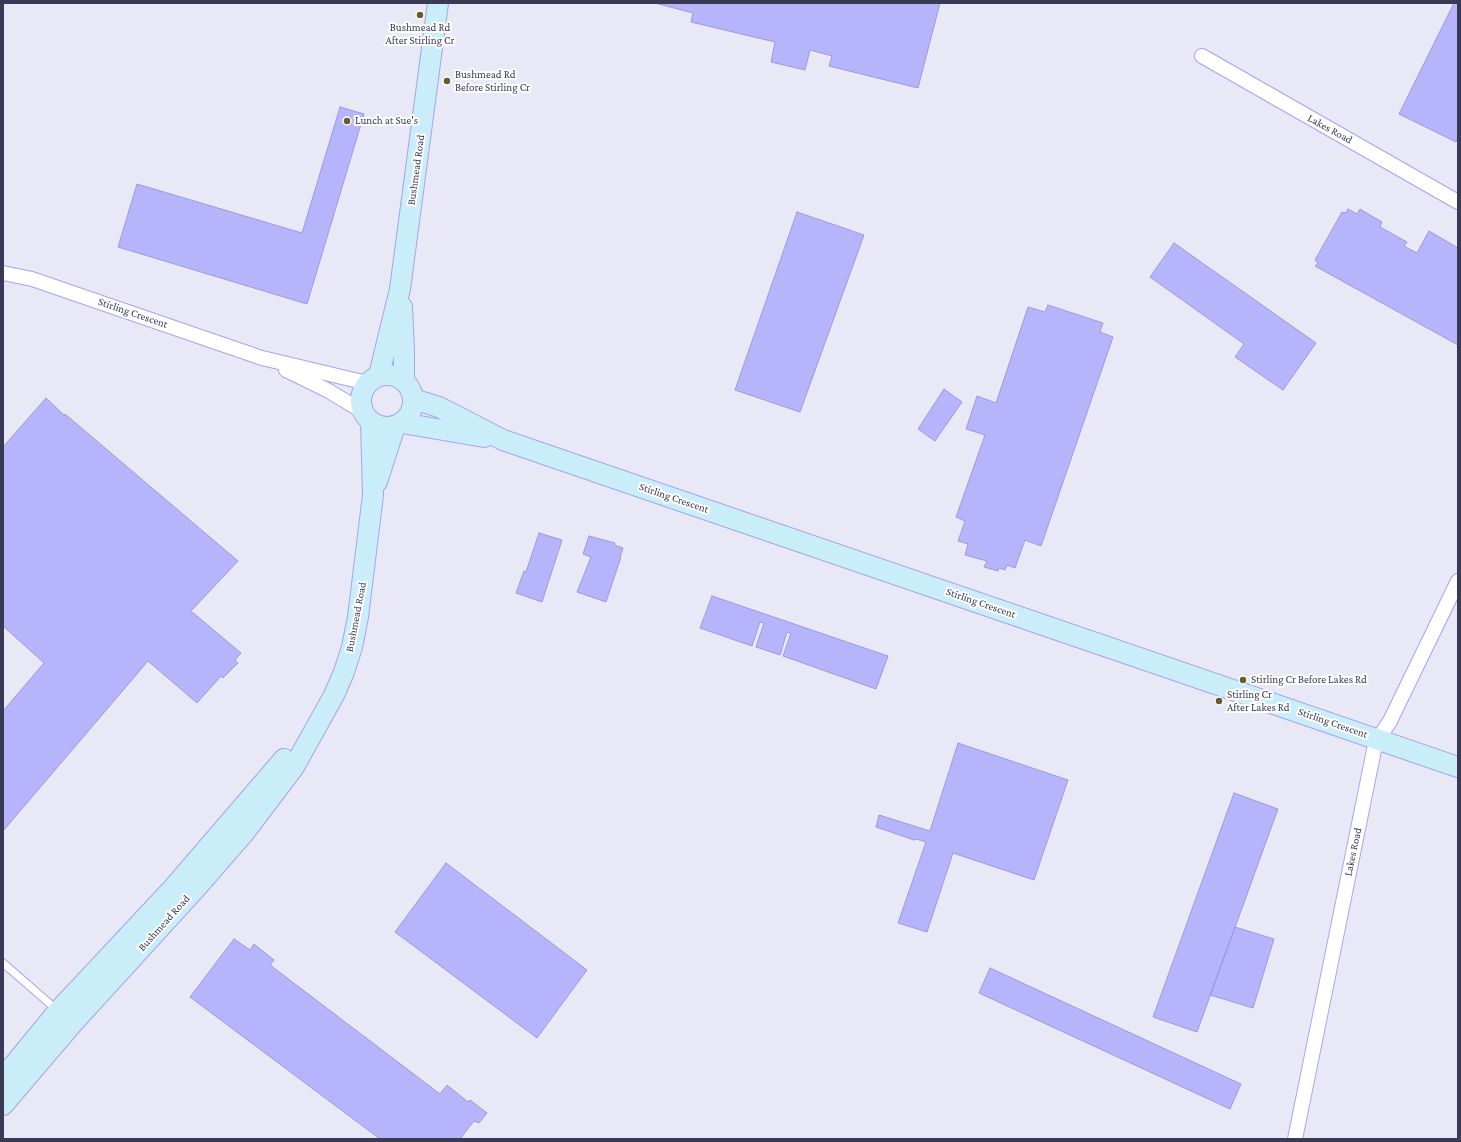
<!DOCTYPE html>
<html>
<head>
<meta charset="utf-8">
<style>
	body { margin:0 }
	#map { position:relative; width:1461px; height:1142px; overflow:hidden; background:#e8e8f7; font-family:"Crimson Pro",serif }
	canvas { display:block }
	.frame { position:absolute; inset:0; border:4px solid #3a3956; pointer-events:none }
</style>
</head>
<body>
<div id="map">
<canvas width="1461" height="1142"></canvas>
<div class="frame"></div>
</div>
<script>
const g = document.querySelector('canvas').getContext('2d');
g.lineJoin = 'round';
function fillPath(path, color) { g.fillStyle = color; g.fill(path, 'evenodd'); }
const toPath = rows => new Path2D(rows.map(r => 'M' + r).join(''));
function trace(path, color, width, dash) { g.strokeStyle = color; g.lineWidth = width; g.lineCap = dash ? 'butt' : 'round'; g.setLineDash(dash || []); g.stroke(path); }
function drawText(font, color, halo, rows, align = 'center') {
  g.font = font + ' "Crimson Pro",serif'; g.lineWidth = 4; g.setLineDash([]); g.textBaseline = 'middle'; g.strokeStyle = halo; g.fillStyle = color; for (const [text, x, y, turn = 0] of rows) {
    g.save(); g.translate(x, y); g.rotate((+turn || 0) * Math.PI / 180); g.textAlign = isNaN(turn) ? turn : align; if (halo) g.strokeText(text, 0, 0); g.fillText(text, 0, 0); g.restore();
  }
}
const building = toPath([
	[655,3,940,3,918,88,829,66,832,56,810,50,805,70,771,62,775,42,691,22,693,13,655,3],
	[1454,3,1458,3,1458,138,1456,142,1399,114,1454,3],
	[340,107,364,114,307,304,118,247,137,184,302,233,340,107],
	[1348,209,1357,214,1360,209,1382,222,1380,227,1407,242,1404,246,1417,253,1429,231,1458,248,1458,345,1315,266,1318,263,1315,260,1342,212,1346,213,1348,209],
	[797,212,864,235,800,412,735,390,797,212],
	[1174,243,1316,343,1283,390,1235,357,1244,344,1150,277,1174,243],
	[1048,305,1103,323,1100,332,1113,337,1041,546,1025,540,1015,568,1007,565,1005,570,999,568,998,571,984,567,987,561,965,555,968,544,958,541,965,521,956,517,985,435,966,429,977,396,996,403,1028,307,1045,312,1048,305],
	[944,389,962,402,935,441,918,429,944,389],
	[46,398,64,415,65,414,238,561,191,611,241,653,235,660,238,663,223,678,221,676,197,703,148,661,3,831,3,711,44,663,3,626,3,447,46,398],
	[539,533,562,540,542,602,516,593,524,571,526,572,539,533],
	[589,536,615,543,614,545,623,548,620,557,621,557,606,602,577,592,591,557,583,554,589,536],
	[712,596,888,656,876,689,783,656,791,633,787,632,780,655,756,647,764,623,760,622,752,646,700,628,712,596],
	[958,743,1068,780,1034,880,953,853,927,932,898,923,926,842,916,839,914,840,876,827,879,815,930,831,958,743],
	[1234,793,1278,809,1197,1032,1153,1017,1234,793],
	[446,863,587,970,537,1038,395,932,446,863],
	[1235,927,1274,939,1253,1008,1210,995,1235,927],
	[234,939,250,950,254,944,274,960,270,965,440,1094,447,1085,468,1102,470,1100,487,1113,479,1123,474,1121,460,1139,380,1139,190,997,234,939],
	[990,968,1241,1084,1230,1109,979,993,990,968]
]);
fillPath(building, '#b6b4fa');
trace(building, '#9c99de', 1);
const service = toPath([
	[3,963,57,1010]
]);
const minor = toPath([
	[1202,56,1458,202],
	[3,273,32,279,262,358,367,383],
	[286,370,327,390,362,411],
	[1295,1139,1374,750,1378,739,1390,721,1458,581]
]);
const secondary = toPath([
	[402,307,404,350,404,381],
	'361 401a26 26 0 1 1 52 0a26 26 0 1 1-52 0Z',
	[379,375,400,289,438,3],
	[413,399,439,407,503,440,1458,767],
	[402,423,484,437],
	[377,482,395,426],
	[3,1078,58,1011,174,887,284,759],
	[3,1105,72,1024,197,887,244,833,294,767,334,695,344,672,352,647,358,617,373,495,371,422]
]);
trace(service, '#a7a4ea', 9);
trace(minor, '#a7a4ea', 16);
trace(secondary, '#a7a4ea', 22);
trace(service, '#fff', 7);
trace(minor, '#fff', 14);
trace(secondary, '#caedfa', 20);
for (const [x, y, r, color] of [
	[420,15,4,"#635f2c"],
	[447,81,4,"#635f2c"],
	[347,121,4,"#635f2c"],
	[1243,680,4,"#635f2c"],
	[1219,701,4,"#635f2c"]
]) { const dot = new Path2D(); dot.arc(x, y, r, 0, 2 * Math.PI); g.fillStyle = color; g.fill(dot); trace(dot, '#fff', 1.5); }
drawText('11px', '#3a3956', '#fff', [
	["Bushmead Rd",420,28,"center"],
	["After Stirling Cr",420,41,"center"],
	["Bushmead Rd",455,75],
	["Before Stirling Cr",455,88],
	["Lunch at Sue's",355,121],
	["Stirling Cr Before Lakes Rd",1251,680],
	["Stirling Cr",1227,695],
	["After Lakes Rd",1227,708]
], 'left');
drawText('11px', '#3a3956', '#fff', [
	["Lakes Road",1330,129,29],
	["Bushmead Road",416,170,-82],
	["Stirling Crescent",133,313,19],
	["Stirling Crescent",674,498,19],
	["Stirling Crescent",981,603,19],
	["Bushmead Road",356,617,-79],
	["Stirling Crescent",1333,723,19],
	["Lakes Road",1353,852,-78],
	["Bushmead Road",164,923,-48]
]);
</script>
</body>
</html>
